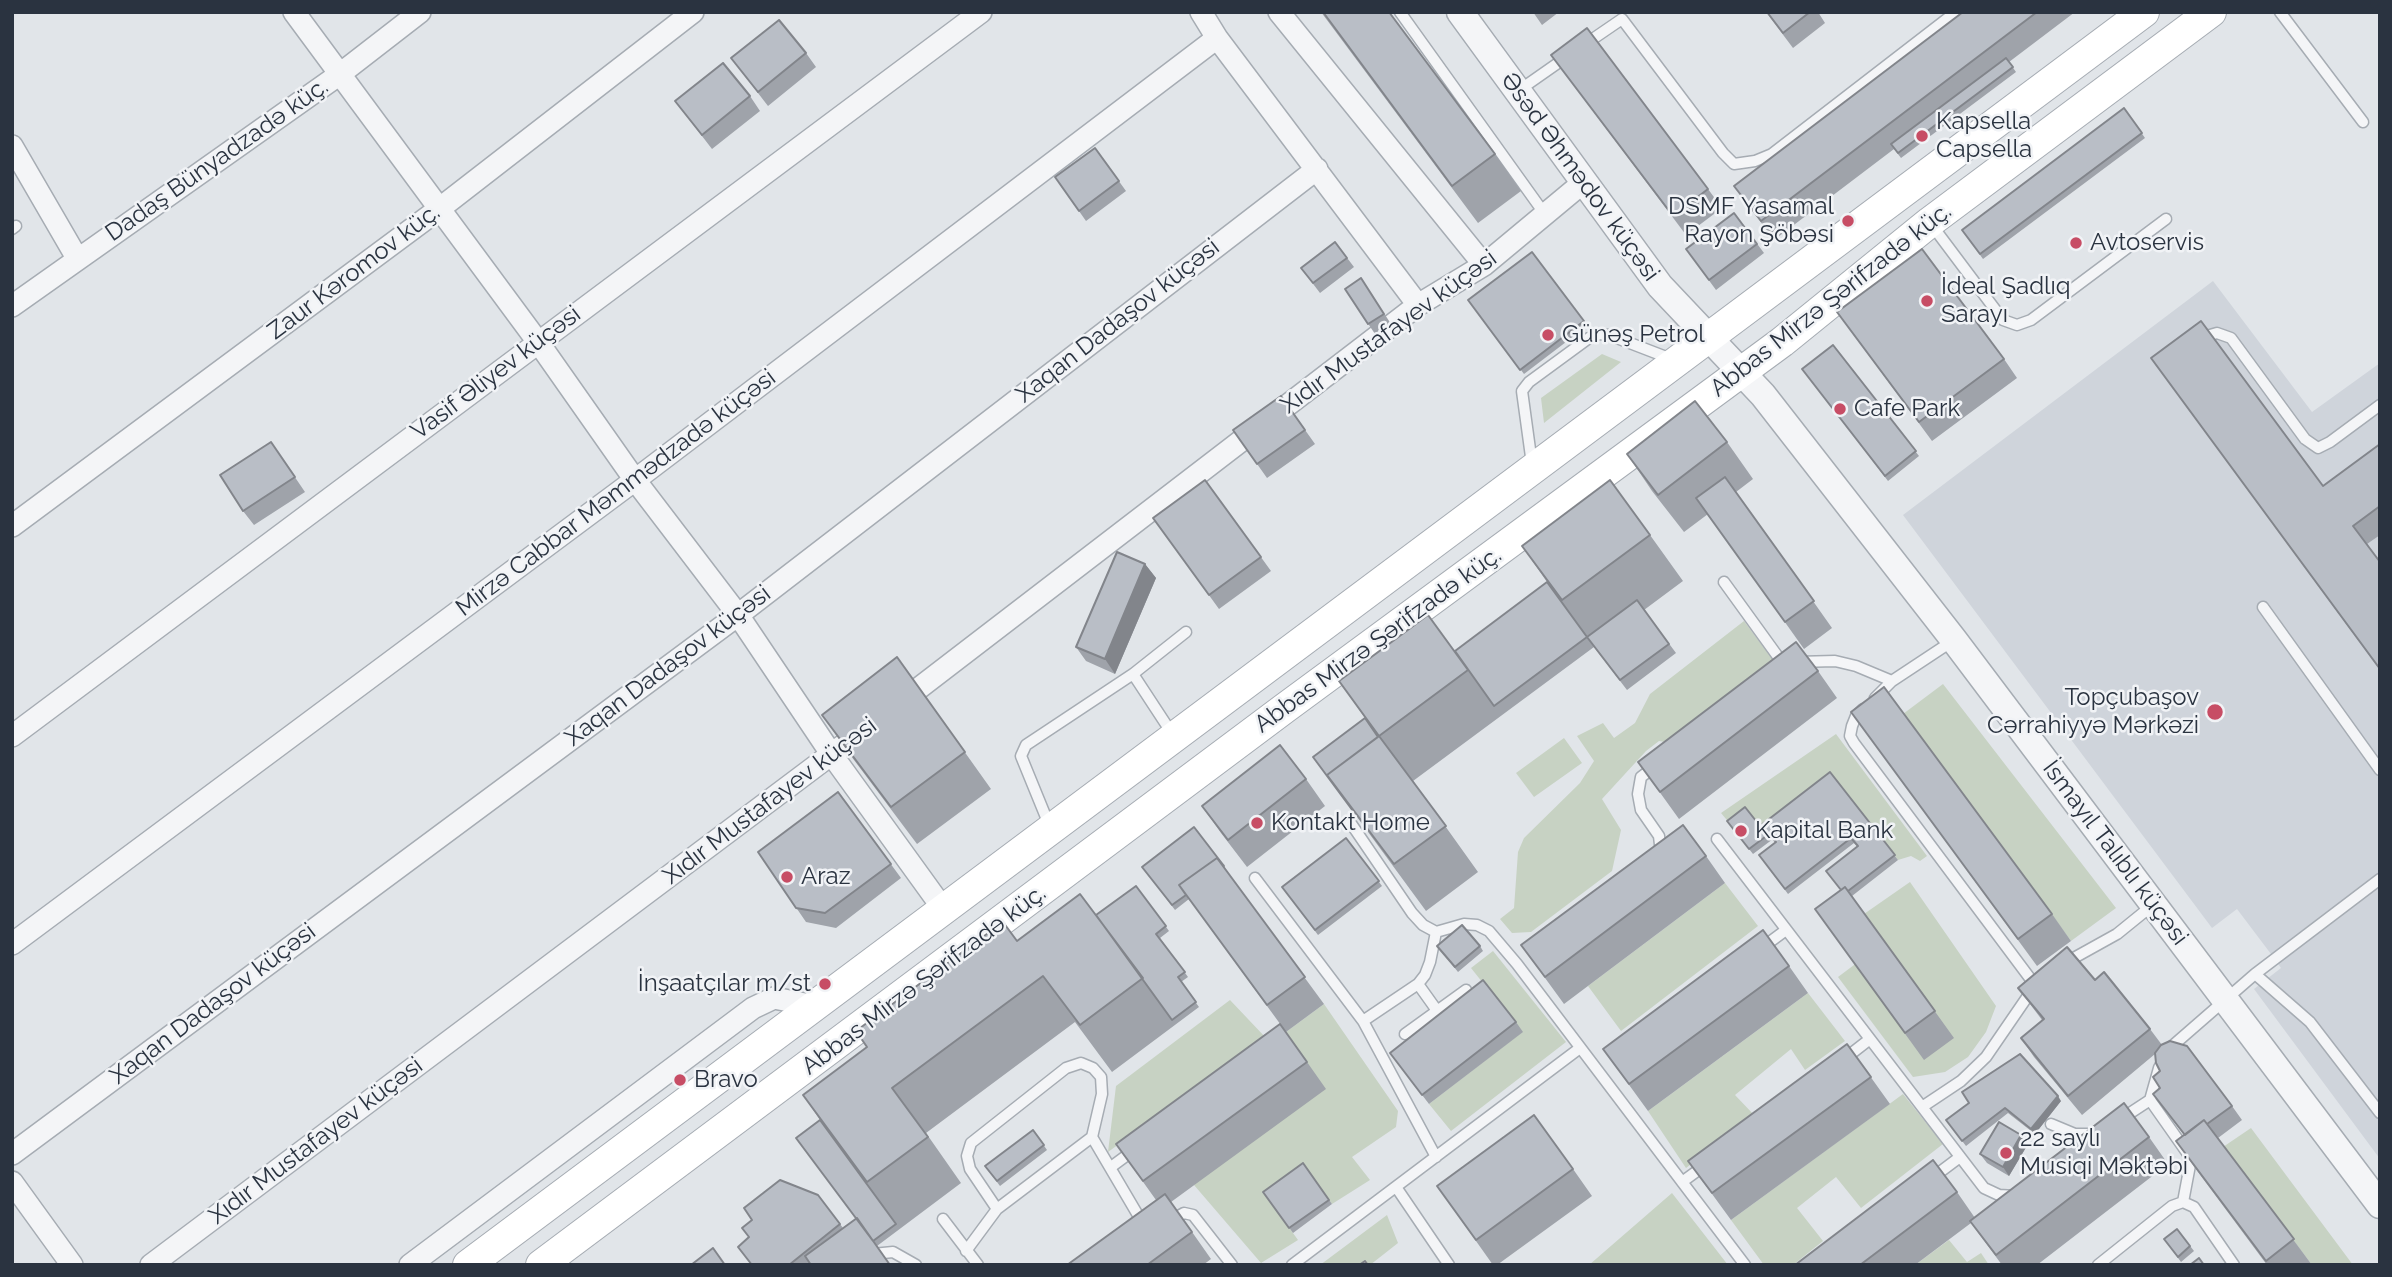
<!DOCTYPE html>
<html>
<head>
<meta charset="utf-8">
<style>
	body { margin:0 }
	#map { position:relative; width:2392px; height:1277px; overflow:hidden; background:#e1e5e9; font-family:Raleway,sans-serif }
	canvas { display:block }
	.frame { position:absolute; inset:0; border:14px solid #2a3340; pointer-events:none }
</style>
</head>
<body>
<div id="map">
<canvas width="2392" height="1277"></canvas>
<div class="frame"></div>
</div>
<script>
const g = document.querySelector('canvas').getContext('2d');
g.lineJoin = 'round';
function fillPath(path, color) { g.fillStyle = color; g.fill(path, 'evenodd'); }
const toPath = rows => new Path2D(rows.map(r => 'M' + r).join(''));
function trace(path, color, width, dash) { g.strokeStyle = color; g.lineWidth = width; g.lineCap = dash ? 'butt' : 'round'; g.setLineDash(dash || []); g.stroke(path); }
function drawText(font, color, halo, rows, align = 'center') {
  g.font = font + ' Raleway,sans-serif'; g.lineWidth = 5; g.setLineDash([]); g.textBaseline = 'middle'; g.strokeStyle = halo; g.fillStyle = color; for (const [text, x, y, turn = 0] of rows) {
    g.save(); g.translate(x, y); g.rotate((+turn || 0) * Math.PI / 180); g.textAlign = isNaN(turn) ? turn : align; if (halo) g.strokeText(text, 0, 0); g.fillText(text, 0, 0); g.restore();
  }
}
fillPath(toPath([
	[2213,281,2312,412,2380,363,2380,1159,2254,989,2281,968,2274,958,2237,909,2212,928,1903,515]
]), '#cfd4db');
fillPath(toPath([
	[1602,354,1621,362,1544,423,1541,398],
	[1744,621,1774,661,1670,743,1659,741,1646,751,1602,799,1621,830,1612,871,1531,932,1512,933,1500,919,1514,908,1518,852,1524,838,1580,783,1594,761,1577,736,1603,723,1614,738,1635,723,1650,694],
	[1943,684,2116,908,2071,941,1903,714],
	[1836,734,1927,856,1920,861,1911,856,1898,860,1834,777,1763,831,1748,812,1731,825,1721,813],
	[1564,738,1582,763,1534,797,1516,773],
	[1910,882,1996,1006,1986,1032,1968,1057,1945,1072,1913,1077,1838,977,1854,965,1864,914],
	[1725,883,1758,926,1621,1031,1588,986],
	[1493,951,1566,1042,1451,1131,1429,1104,1522,1032,1471,968],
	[1808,993,1845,1041,1805,1070,1791,1049,1735,1095,1755,1116,1686,1168,1648,1111],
	[1230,1000,1266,1038,1108,1152,1116,1086],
	[1324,1004,1398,1111,1396,1127,1352,1157,1370,1180,1332,1204,1306,1168,1267,1197,1298,1240,1261,1263,1194,1185,1299,1051,1286,1032],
	[1903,1094,1943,1144,1861,1208,1836,1177,1797,1208,1823,1241,1793,1265,1764,1265,1731,1220],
	[2251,1128,2353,1265,2312,1265,2223,1147],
	[1672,1193,1728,1265,1589,1265],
	[1387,1215,1398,1243,1370,1265,1320,1265],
	[1949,1240,1967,1262,1981,1253,1989,1265,1915,1265]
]), '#c7d2c3');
const service = toPath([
	[1400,12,1544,213],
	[2280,12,2363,122],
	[1584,45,1622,19,1723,153,1734,164,1755,161,1772,154,1956,12],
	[1518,91,1568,56],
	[1931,224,2003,320,2017,325,2031,320,2166,219],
	[12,229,16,226],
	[2200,338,2217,333,2231,338,2305,439,2318,448,2330,442,2380,405],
	[1532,464,1522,391,1529,382,1589,338,1599,334,1609,335,1674,360],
	[1724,582,1784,665],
	[2263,607,2380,770],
	[1797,662,1835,661,1856,666,1892,681],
	[1133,674,1173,735],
	[1875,698,1892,681,1954,640],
	[1863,709,1856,716,1852,726,1850,736,1854,743,2035,985],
	[1657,765,1641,777,1638,794,1641,810,1659,836,1661,853],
	[1350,822,1412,913,1423,925,1436,932,1464,924,1477,925,1489,931,1517,964,1745,1265],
	[1050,827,1021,756,1026,745,1133,674,1186,632],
	[1717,839,1984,1188,1999,1195,2016,1196],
	[1255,878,1363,1021,1436,1157],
	[1759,950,1786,930],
	[2063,964,2117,934,2154,904],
	[2255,974,2310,1022,2380,1113],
	[1418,984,1438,1012],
	[1363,1021,1418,984,1425,975,1430,962,1436,932],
	[1405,1034,1466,990],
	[1843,1060,1870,1039],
	[2150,1100,2188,1154,2190,1165,2183,1202],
	[1922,1107,1961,1081,1986,1057,2032,990],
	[2121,1119,2150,1100,2159,1068,2170,1048,2255,974,2380,879],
	[2051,1124,2075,1134,2093,1134,2098,1132],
	[1092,1137,1142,1222],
	[1111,1167,1134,1150],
	[1932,1178,1960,1157],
	[1682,1182,1708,1163],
	[1396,1187,1449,1265],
	[943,1219,978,1265],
	[1170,1221,1184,1213,1193,1215,1232,1265],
	[966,1251,997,1209,1092,1137,1102,1094,1101,1077,1093,1068,1081,1063,1066,1068,971,1143,967,1156,970,1169,997,1209],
	[859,1265,873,1254,893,1252,916,1265],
	[1292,1265,1580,1048],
	[2098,1265,2172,1206,2183,1202,2194,1207,2234,1265]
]);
const minor = toPath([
	[294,12,538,342,635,480,738,615,832,755,944,910],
	[1201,12,1217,38,1418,305],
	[1279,12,1484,265],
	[12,146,77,258],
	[12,306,340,74,420,12],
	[12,526,439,209,693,12],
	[897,705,1418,305,1484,265,1585,181],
	[12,736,981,12],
	[12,944,635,480,1217,38],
	[12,1154,738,615,1317,169],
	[12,1182,72,1265],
	[151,1265,865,729],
	[410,1265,753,1008,774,998,815,1006]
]);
const tertiary = toPath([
	[1460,12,1660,286,1763,395,1954,640,2380,1205]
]);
const secondary = toPath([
	[468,1265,2144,12],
	[541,1265,1285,708,1782,342,1930,222,2211,12]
]);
trace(service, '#a6acb3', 13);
trace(minor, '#a6acb3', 24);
trace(tertiary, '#a6acb3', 29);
trace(secondary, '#a6acb3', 32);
trace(service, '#f4f5f7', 10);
trace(minor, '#f4f5f7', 21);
trace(tertiary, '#f4f5f7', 26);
trace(secondary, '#fff', 30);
fillPath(toPath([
	[1321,12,1389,12,1495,154,1521,191,1478,223],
	[1533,12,1559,12,1542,25],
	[1766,12,1818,12,1825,23,1793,48],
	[1963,12,2075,12,2009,62,2016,72,1901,158,1894,149,1774,240,1734,186],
	[806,53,816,67,768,106,731,58],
	[1551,55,1708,189,1722,208,1686,235],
	[750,96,760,111,712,149,675,101],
	[2124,108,2145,138,1983,259,1962,230],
	[1095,148,1126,191,1086,221,1055,177],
	[1734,213,1764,253,1716,290,1686,249],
	[1335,242,1354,267,1320,293,1301,268],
	[1532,252,1587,326,1524,374,1468,300],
	[1361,278,1391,324,1375,334,1345,289],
	[1837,312,2004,359,2017,378,1932,441],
	[1833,345,1919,456,1888,481,1802,369],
	[2151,358,2323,486,2380,444,2380,535,2367,544,2380,562,2380,670],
	[1281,396,1315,444,1267,478,1233,430],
	[271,442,305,492,254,525,243,511],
	[1727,442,1753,479,1736,492,1832,628,1804,649,1708,514,1684,532,1652,491,1627,454],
	[1205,480,1271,571,1219,609,1153,518],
	[1650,535,1683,581,1644,610,1676,653,1627,690,1594,647,1413,781,1478,872,1426,911,1313,757,1365,718,1339,681,1455,651,1547,582,1522,546],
	[1145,564,1156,578,1115,674,1086,661,1076,647],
	[897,657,991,789,917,844,848,752,822,715],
	[1818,671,1837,698,1679,819,1638,762],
	[1851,712,2052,914,2071,941,2037,966],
	[1830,772,1898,860,1852,896,1954,1038,1924,1060,1815,909,1841,890,1857,846,1854,843,1788,894,1759,855,1776,842,1773,839,1753,854,1727,821,1760,826],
	[1306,779,1325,806,1247,867,1221,833,1202,806],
	[838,792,901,878,836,928,806,922,758,852],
	[1194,827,1324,1004,1286,1032,1189,899,1175,910,1142,867],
	[1346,838,1382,886,1318,935,1282,887],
	[1706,856,1725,883,1564,1004,1521,945],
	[1136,886,1169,931,1160,938,1188,977,1181,982,1199,1007,1112,1072,1075,1022,926,1133,961,1183,877,1246,890,1265,751,1265,818,1195,843,1228,856,1219,820,1120,803,1095,1017,941,1096,915],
	[1437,946,1480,946,1483,951,1458,972],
	[1789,966,1808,993,1648,1111,1603,1049],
	[2095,980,2150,1029,2162,1045,2232,1106,2242,1120,2218,1138,2312,1265,2267,1265,2195,1168,2176,1141,2184,1135,2153,1094,2160,1088,2160,1071,2155,1054,2082,1115,2034,1057,2021,1038,2042,1020,2018,988],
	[1516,1022,1523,1032,1429,1104,1390,1053],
	[1847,1044,1890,1104,1731,1220,1688,1161],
	[1307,1062,1326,1089,1171,1202,1211,1259,1203,1265,1067,1265,1156,1200,1116,1144],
	[2061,1101,2035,1134,2008,1113,1966,1146,1946,1120,1969,1103],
	[1033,1130,1047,1150,1000,1186,985,1166],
	[2021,1135,2028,1144,2009,1176,1987,1163,1980,1154],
	[2149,1137,2168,1164,2037,1265,2002,1265,1971,1223,1915,1265,1795,1265,1957,1192,1975,1218],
	[1303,1163,1332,1204,1293,1233,1263,1192],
	[1573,1169,1592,1196,1497,1265,1493,1265,1437,1186],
	[2177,1229,2194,1251,2181,1262,2164,1239]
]), '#9fa3aa');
fillPath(toPath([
	[1145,564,1156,578,1115,674,1105,659],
	[2058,1096,2061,1101,2035,1134,2031,1129],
	[2021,1135,2028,1144,2009,1176,2003,1167]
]), '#82858b');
const building = toPath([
	[1323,12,1389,12,1495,154,1452,186,1323,12],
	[1767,12,1810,12,1783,33,1767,12],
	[1963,12,2037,12,1761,221,1734,186,1963,12],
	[779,20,806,53,758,92,731,58,779,20],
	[1587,28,1708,189,1673,216,1551,55,1587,28],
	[2006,58,2013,67,1898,153,1891,144,2006,58],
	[723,63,750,96,702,135,675,101,723,63],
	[2124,108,2142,133,1980,254,1962,230,2124,108],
	[1095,148,1119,181,1079,211,1055,177,1095,148],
	[1734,213,1757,244,1709,280,1686,249,1734,213],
	[1335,242,1347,258,1313,283,1301,268,1335,242],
	[1922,249,2004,359,1919,422,1837,312,1922,249],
	[1532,252,1584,321,1520,370,1468,300,1532,252],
	[1361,278,1384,314,1368,324,1345,289,1361,278],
	[2201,321,2323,486,2380,444,2380,506,2353,526,2380,562,2380,669,2151,358,2201,321],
	[1833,345,1916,451,1885,476,1802,369,1833,345],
	[1281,396,1305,430,1257,464,1233,430,1281,396],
	[1695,401,1727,442,1658,495,1627,454,1695,401],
	[271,442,295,477,243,511,220,475,271,442],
	[1725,477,1814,601,1785,622,1696,498,1725,477],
	[1205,480,1261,557,1209,595,1153,518,1205,480],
	[1610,480,1650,535,1562,600,1522,546,1610,480],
	[1117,552,1145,564,1105,659,1076,647,1117,552],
	[1547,582,1587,637,1494,706,1455,651,1547,582],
	[1637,600,1669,644,1620,680,1587,637,1637,600],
	[1428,615,1468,670,1379,736,1339,681,1428,615],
	[1796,642,1818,671,1660,792,1638,762,1796,642],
	[897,657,965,752,891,807,822,715,897,657],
	[1884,687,2052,914,2018,939,1851,712,1884,687],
	[1365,718,1378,737,1327,775,1353,811,1313,757,1365,718],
	[1379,736,1446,826,1394,864,1327,775,1379,736],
	[1280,745,1306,779,1228,840,1202,806,1280,745],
	[1830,772,1895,855,1848,891,1845,887,1841,890,1826,871,1858,846,1851,838,1785,889,1759,855,1776,842,1769,834,1749,849,1727,821,1745,807,1760,826,1830,772],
	[838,792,891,864,825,913,796,908,758,852,838,792],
	[1683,825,1706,856,1545,977,1521,945,1683,825],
	[1194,827,1224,866,1217,858,1179,885,1186,895,1172,905,1142,867,1194,827],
	[1346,838,1379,881,1315,930,1282,887,1346,838],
	[1217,858,1305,977,1267,1005,1179,885,1217,858],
	[1136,886,1166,926,1156,934,1185,972,1178,977,1196,1002,1172,1020,1096,915,1136,886],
	[1845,887,1935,1011,1905,1033,1815,909,1845,887],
	[1080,894,1143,978,1080,1025,1043,976,892,1088,928,1137,867,1182,803,1095,867,1047,856,1031,1003,922,1017,941,1080,894],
	[1462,925,1480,946,1455,967,1437,946,1462,925],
	[1763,930,1789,966,1629,1084,1603,1049,1763,930],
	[2067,947,2095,980,2104,972,2150,1029,2068,1096,2021,1038,2044,1019,2018,988,2067,947],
	[1483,980,1516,1022,1422,1095,1390,1053,1483,980],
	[1280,1024,1307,1062,1143,1181,1116,1144,1280,1024],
	[2170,1041,2187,1046,2232,1106,2207,1124,2204,1120,2185,1135,2153,1094,2160,1088,2153,1077,2160,1071,2156,1063,2155,1053,2161,1045,2170,1041],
	[1847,1044,1871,1077,1712,1193,1688,1161,1847,1044],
	[2020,1054,2058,1096,2031,1129,2005,1108,1962,1141,1946,1120,1969,1103,1962,1092,2020,1054],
	[2124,1103,2149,1137,1996,1255,1970,1221,2124,1103],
	[1534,1115,1573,1169,1476,1240,1437,1186,1534,1115],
	[820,1120,896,1224,873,1241,796,1138,820,1120],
	[2204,1120,2294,1239,2266,1261,2176,1141,2204,1120],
	[1999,1122,2021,1135,2003,1167,1980,1154,1999,1122],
	[1033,1130,1044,1145,997,1181,985,1166,1033,1130],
	[1933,1160,1957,1192,1860,1265,1795,1265,1933,1160],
	[1303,1163,1329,1200,1289,1228,1263,1192,1303,1163],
	[780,1180,818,1195,840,1224,789,1265,752,1265,738,1247,749,1237,742,1228,752,1220,744,1208,780,1180],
	[1165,1194,1192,1232,1147,1265,1067,1265,1165,1194],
	[857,1218,890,1265,811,1265,805,1256,857,1218],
	[2177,1229,2190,1246,2178,1257,2164,1239,2177,1229],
	[713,1248,725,1265,691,1265,713,1248],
	[2199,1258,2204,1265,2190,1265,2199,1258],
	[1365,1261,1368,1265,1359,1265,1365,1261]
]);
fillPath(building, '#b9bec6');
trace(building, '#82858b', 2);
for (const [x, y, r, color] of [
	[1922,136,7,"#c74d65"],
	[1848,221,7,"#c74d65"],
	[2076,243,7,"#c74d65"],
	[1927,301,7,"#c74d65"],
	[1548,335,7,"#c74d65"],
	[1840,409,7,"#c74d65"],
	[2215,712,9,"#c74d65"],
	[1257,823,7,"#c74d65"],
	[1741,831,7,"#c74d65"],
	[787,877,7,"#c74d65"],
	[825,984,7,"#c74d65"],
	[680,1080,7,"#c74d65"],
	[2006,1153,7,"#c74d65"]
]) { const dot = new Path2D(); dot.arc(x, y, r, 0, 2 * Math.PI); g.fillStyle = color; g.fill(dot); trace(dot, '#f1f3f6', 2.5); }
drawText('24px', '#2a3340', '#f1f3f6', [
	["Kapsella",1936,122],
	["Capsella",1936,150],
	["DSMF Yasamal",1834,207,"right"],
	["Rayon Şöbəsi",1834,235,"right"],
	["Avtoservis",2090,243],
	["İdeal Şadlıq",1941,287],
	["Sarayı",1941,315],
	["Günəş Petrol",1562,335],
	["Cafe Park",1854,409],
	["Topçubaşov",2199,698,"right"],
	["Cərrahiyyə Mərkəzi",2199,726,"right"],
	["Kontakt Home",1271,823],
	["Kapital Bank",1755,831],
	["Araz",801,877],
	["İnşaatçılar m/st",811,984,"right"],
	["Bravo",694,1080],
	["22 saylı",2020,1139],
	["Musiqi Məktəbi",2020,1167]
], 'left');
drawText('24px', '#2a3340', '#f1f3f6', [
	["Dadaş Bünyadzadə küç.",217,160,-35],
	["Əsəd Əhmədov küçəsi",1580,177,54],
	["Zaur Kəromov küç.",354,272,-37],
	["Abbas Mirzə Şərifzadə küç.",1831,300,-38],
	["Xaqan Dadaşov küçəsi",1118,321,-38],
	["Xıdır Mustafayev küçəsi",1389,332,-36],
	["Vasif Əliyev küçəsi",496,373,-37],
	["Mirzə Cabbar Məmmədzadə küçəsi",616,493,-37],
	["Abbas Mirzə Şərifzadə küç.",1378,640,-36],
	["Xaqan Dadaşov küçəsi",668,666,-37],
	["Xıdır Mustafayev küçəsi",770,801,-37],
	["İsmayıl Talıblı küçəsi",2115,853,53],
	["Abbas Mirzə Şərifzadə küç.",924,980,-37],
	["Xaqan Dadaşov küçəsi",213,1004,-37],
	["Xıdır Mustafayev küçəsi",316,1141,-37]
]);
</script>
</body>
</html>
